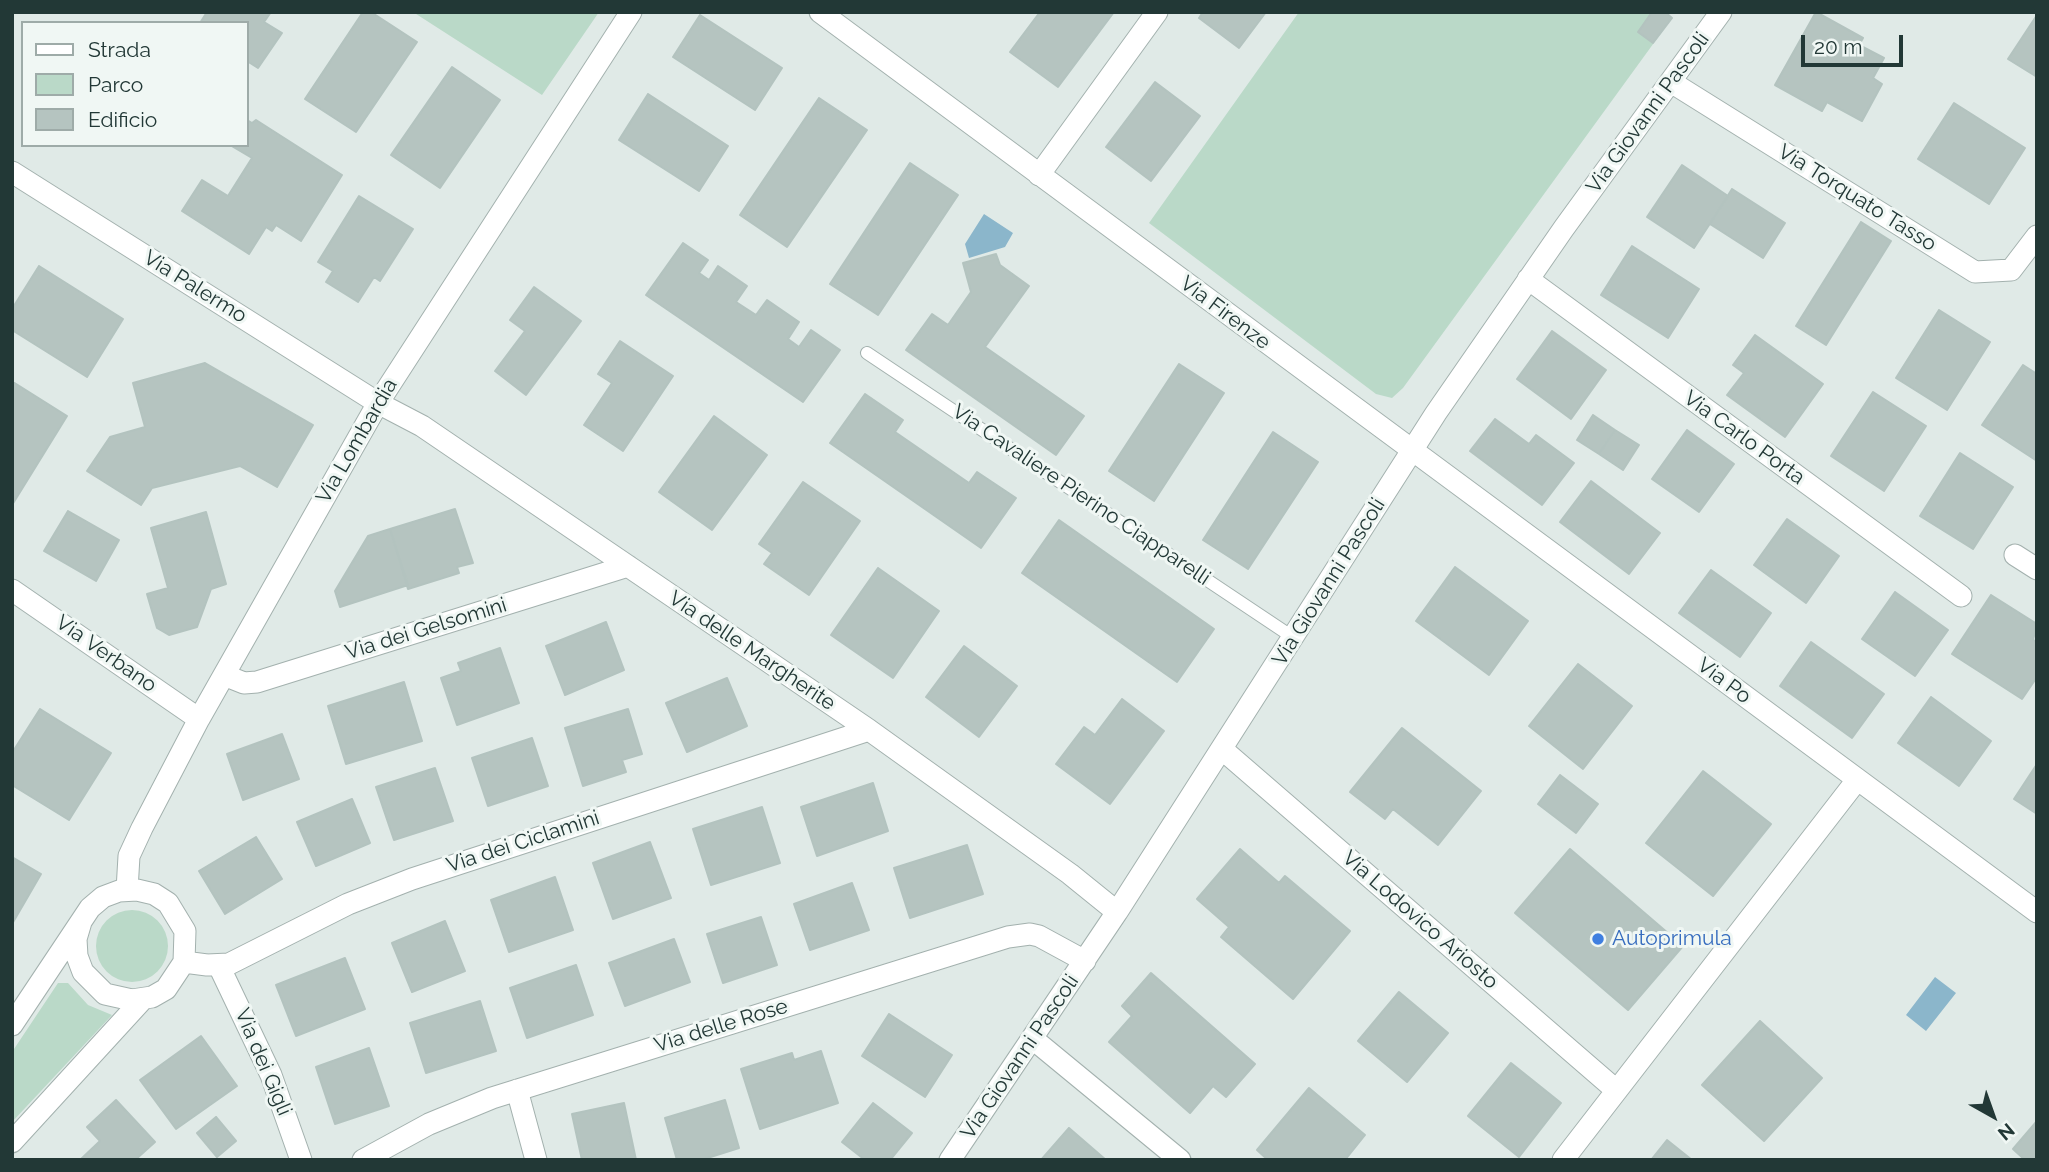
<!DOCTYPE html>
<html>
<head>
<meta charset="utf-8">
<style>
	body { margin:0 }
	#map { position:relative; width:2049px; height:1172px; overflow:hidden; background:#e0eae7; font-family:Raleway,sans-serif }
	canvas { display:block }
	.frame { position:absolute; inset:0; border:14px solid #223836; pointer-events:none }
	.legend { position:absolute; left:21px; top:21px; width:228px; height:126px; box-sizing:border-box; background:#f0f7f4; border:2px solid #9eaba8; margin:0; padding:9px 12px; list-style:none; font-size:21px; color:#223836 }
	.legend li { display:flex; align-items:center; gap:14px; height:35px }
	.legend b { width:35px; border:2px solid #9eaba8 }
	.north { position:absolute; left:1958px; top:1081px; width:70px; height:70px; -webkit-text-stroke:5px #f0f7f4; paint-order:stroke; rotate:140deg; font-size:19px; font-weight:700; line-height:28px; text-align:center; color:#223836 }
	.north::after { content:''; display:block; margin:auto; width:24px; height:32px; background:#223836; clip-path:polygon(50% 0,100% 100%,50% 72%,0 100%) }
	.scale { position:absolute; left:1801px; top:35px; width:102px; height:32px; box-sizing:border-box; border:4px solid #223836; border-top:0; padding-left:9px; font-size:21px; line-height:24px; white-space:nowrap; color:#223836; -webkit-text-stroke:5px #f0f7f4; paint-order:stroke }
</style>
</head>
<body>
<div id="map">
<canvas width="2049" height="1172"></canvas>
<div class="frame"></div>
<ul class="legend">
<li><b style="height:9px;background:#fff"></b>Strada</li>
<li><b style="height:19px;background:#bad9c8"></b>Parco</li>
<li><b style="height:19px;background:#b5c4c0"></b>Edificio</li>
</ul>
<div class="north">N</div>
<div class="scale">20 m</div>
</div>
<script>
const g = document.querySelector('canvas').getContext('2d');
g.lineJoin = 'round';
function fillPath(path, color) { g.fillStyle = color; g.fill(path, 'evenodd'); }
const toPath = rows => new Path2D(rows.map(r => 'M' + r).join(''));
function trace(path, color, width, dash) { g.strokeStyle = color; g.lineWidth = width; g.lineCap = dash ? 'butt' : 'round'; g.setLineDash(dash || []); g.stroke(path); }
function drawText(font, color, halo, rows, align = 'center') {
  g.font = font + ' Raleway,sans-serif'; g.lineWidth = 6; g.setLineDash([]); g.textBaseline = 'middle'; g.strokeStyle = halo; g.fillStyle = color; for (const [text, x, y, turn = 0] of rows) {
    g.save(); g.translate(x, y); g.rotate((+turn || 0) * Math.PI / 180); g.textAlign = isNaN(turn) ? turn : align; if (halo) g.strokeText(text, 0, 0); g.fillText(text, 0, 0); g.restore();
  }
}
fillPath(toPath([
	[413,12,599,12,542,95],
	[1299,12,1665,12,1672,18,1403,388,1392,398,1376,394,1149,223],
	'96 946a36 36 0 1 1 72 0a36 36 0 1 1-72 0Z',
	[58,983,68,983,88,1005,112,1015,12,1122,12,1052]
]), '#bad9c8');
fillPath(toPath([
	[984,214,1013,233,1005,247,969,258,965,244],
	[1935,977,1956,993,1926,1031,1906,1015]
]), '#8bb6cb');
const building = toPath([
	[207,12,271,12,264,22,282,33,258,68,247,61,247,23,200,23,207,12],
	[363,12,371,12,417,42,356,132,305,99,363,12],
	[1040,12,1114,12,1058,87,1010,52,1040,12],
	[1203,12,1266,12,1239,48,1199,18,1203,12],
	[1652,12,1665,12,1672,18,1653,43,1638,32,1652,12],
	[1816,12,1863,38,1859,45,1884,58,1873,78,1882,84,1862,121,1827,102,1822,111,1775,85,1816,12],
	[700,15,782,68,755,110,673,57,700,15],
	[2037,15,2037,77,2008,59,2037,15],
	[452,67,500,100,440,188,391,155,452,67],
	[1155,82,1200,116,1151,181,1106,147,1155,82],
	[648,94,728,146,699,191,619,140,648,94],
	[819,98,867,130,787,247,740,215,819,98],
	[1954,103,2025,148,1989,204,1918,159,1954,103],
	[247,120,252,123,256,120,342,175,301,241,276,225,272,231,266,227,249,254,182,211,202,180,228,196,252,158,230,145,247,145,247,120],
	[910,163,958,195,878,315,830,284,910,163],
	[1682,165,1728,196,1694,248,1647,217,1682,165],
	[1732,189,1785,223,1763,258,1710,224,1732,189],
	[359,196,413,229,380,281,374,277,358,302,326,282,333,271,318,262,359,196],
	[1861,222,1891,241,1826,345,1796,326,1861,222],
	[683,243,708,260,699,273,709,280,718,266,747,286,736,302,756,315,767,300,799,322,788,339,799,347,811,330,840,350,803,402,646,295,683,243],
	[1632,246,1699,289,1668,338,1601,295,1632,246],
	[996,254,1000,265,1029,286,985,347,1084,416,1056,455,906,350,932,314,948,325,971,292,963,263,996,254],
	[39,266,123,319,87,377,12,330,12,309,39,266],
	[534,287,581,321,526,395,495,371,525,331,510,320,534,287],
	[1939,310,1990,342,1947,410,1896,378,1939,310],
	[1552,331,1606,370,1571,419,1517,379,1552,331],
	[1755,335,1823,384,1785,437,1727,395,1744,373,1733,365,1755,335],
	[620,341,673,376,623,451,584,425,612,383,598,374,620,341],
	[205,363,313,425,277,487,240,466,152,488,141,505,87,471,110,437,145,427,133,383,205,363],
	[1179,364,1224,393,1154,501,1109,471,1179,364],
	[2023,365,2037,374,2037,461,1982,425,2023,365],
	[13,382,67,416,12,505,12,384,13,382],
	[1873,392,1926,426,1884,491,1831,456,1873,392],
	[865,394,903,420,895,432,969,483,977,472,1016,498,981,548,830,443,865,394],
	[1593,415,1615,430,1599,454,1577,440,1593,415],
	[714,416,767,455,712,530,659,492,714,416],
	[1495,419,1529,444,1536,435,1574,463,1542,505,1470,451,1495,419],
	[1615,430,1639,445,1623,470,1599,454,1615,430],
	[1687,430,1734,464,1699,512,1652,479,1687,430],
	[1273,432,1318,462,1248,569,1203,540,1273,432],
	[1960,453,2013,487,1973,549,1920,516,1960,453],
	[1591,481,1660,533,1629,574,1560,522,1591,481],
	[803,482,860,521,809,595,764,564,772,553,759,544,803,482],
	[455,509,473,563,457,567,459,573,408,589,390,529,455,509],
	[68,511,119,540,96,581,44,551,68,511],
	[206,512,226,584,211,589,197,627,169,635,157,628,147,594,168,588,151,528,206,512],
	[1787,519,1839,556,1806,603,1754,565,1787,519],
	[1059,520,1214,629,1177,682,1022,573,1059,520],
	[390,529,408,585,340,607,335,591,368,536,390,529],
	[1455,567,1528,621,1489,675,1416,621,1455,567],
	[878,568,939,611,893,678,831,635,878,568],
	[1711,570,1771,613,1740,657,1679,613,1711,570],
	[1895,592,1948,630,1915,676,1862,639,1895,592],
	[1991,595,2037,624,2033,640,2037,642,2037,677,2022,699,1952,654,1991,595],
	[606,622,624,670,565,695,546,646,606,622],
	[1811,642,1884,694,1852,738,1780,686,1811,642],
	[964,646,1017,686,979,737,926,697,964,646],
	[500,648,519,703,457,725,441,678,461,671,458,663,500,648],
	[1578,664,1632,706,1583,769,1529,726,1578,664],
	[727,678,747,726,687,752,666,703,727,678],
	[404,682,422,741,346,764,328,706,404,682],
	[1931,697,1991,741,1959,786,1898,743,1931,697],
	[1122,699,1164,731,1110,804,1056,764,1084,727,1095,735,1122,699],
	[40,709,111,753,69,820,12,785,12,753,40,709],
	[628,709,642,754,622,760,626,772,583,786,565,728,628,709],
	[1402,728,1481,791,1438,845,1393,809,1385,819,1350,792,1402,728],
	[282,734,299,779,243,800,227,754,282,734],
	[532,738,548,786,488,806,472,758,532,738],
	[2037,764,2037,814,2014,799,2037,764],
	[435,768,453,821,394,840,376,787,435,768],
	[1703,771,1771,824,1713,896,1646,843,1703,771],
	[1560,775,1598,804,1576,833,1538,804,1560,775],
	[873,783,888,831,817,856,801,807,873,783],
	[352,799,370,843,316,866,297,822,352,799],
	[762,807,780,863,711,885,693,829,762,807],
	[256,837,282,879,225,914,199,871,256,837],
	[650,842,671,898,613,919,593,863,650,842],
	[967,845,983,894,910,918,894,868,967,845],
	[1240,849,1279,883,1285,876,1350,931,1293,999,1221,937,1229,927,1197,899,1240,849],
	[1570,849,1683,946,1628,1010,1515,913,1570,849],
	[12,857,41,874,12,924,12,857],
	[555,877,573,930,509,952,491,900,555,877],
	[852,883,869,930,810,950,794,904,852,883],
	[761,917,777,965,723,983,707,934,761,917],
	[445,921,465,971,412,992,392,943,445,921],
	[674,939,690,982,625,1006,609,963,674,939],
	[345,958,365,1009,296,1036,276,985,345,958],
	[576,965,593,1015,527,1038,510,988,576,965],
	[1151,973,1255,1064,1226,1097,1213,1086,1190,1113,1109,1042,1132,1016,1122,1006,1151,973],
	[1399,992,1448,1033,1407,1082,1358,1041,1399,992],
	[480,1001,496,1051,426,1073,410,1023,480,1001],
	[889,1014,952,1055,925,1097,862,1056,889,1014],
	[1760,1021,1822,1078,1764,1141,1702,1085,1760,1021],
	[201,1036,237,1086,176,1129,140,1080,201,1036],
	[369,1048,389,1106,335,1124,316,1067,369,1048],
	[821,1051,838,1103,760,1129,741,1069,792,1053,794,1060,821,1051],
	[1511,1063,1561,1103,1519,1157,1468,1116,1511,1063],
	[1309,1088,1365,1135,1345,1160,1268,1160,1257,1150,1309,1088],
	[116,1100,155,1142,135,1160,80,1160,100,1141,87,1127,116,1100],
	[725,1100,739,1148,701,1160,677,1160,665,1118,725,1100],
	[624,1103,636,1160,582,1160,572,1114,624,1103],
	[873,1103,912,1133,890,1160,865,1160,842,1142,873,1103],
	[216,1117,236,1141,217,1157,197,1133,216,1117],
	[2037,1121,2037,1160,2025,1160,2013,1149,2037,1121],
	[1069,1128,1106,1160,1041,1160,1069,1128],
	[1667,1140,1692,1160,1651,1160,1667,1140]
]);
fillPath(building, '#b5c4c0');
trace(building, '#b3c3bf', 2);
const service = toPath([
	[867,353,1294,638]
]);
const minor = toPath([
	[820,12,2037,912],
	[1671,82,1975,272,2011,270,2037,236],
	[12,172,378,403,422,426,869,730,1070,874,1117,912],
	[1039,175,1157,12],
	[1528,279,1961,596],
	[2015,555,2037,569],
	[12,590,199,719],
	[224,675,244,683,257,682,628,566],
	[1223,750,1616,1090],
	[127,890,129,856,142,828,199,719,378,403,631,12],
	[184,962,207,965,229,964,348,904,412,879,869,730],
	[219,966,271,1075,301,1160],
	[12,1025,90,908,103,897,119,891,137,890,154,894,168,903,185,931,184,962,166,989,152,997,132,1000,105,994,83,972,77,956,76,939,81,922],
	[1033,1039,1180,1160],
	[517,1090,536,1160],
	[12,1142,143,999],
	[363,1160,429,1124,492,1098,1008,937,1030,934,1039,936,1085,961],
	[950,1160,1117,912,1436,413,1564,228,1721,12],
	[1563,1160,1857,780]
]);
trace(service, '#a3b1ae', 14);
trace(minor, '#a3b1ae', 23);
trace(service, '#fff', 12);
trace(minor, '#fff', 21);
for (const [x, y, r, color] of [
	[1598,939,7,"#3f7fe0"]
]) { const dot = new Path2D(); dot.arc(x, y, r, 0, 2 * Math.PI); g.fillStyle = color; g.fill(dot); trace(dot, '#f0f7f4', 2.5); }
drawText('21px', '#223836', '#f0f7f4', [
	["Via Giovanni Pascoli",1648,113,-54],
	["Via Torquato Tasso",1857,198,32],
	["Via Palermo",195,287,32],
	["Via Firenze",1225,313,37],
	["Via Carlo Porta",1744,438,36],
	["Via Lombardia",357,441,-60],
	["Via Cavaliere Pierino Ciapparelli",1081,495,34],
	["Via Giovanni Pascoli",1329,582,-58],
	["Via dei Gelsomini",426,629,-17],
	["Via delle Margherite",752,651,34],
	["Via Verbano",106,654,35],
	["Via Po",1724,681,37],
	["Via dei Ciclamini",523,842,-18],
	["Via Lodovico Ariosto",1420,920,41],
	["Via delle Rose",721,1026,-17],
	["Via Giovanni Pascoli",1020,1057,-56],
	["Via dei Gigli",263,1062,67]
]);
drawText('21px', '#366cbe', '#f0f7f4', [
	["Autoprimula",1612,939]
], 'left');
</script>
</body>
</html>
